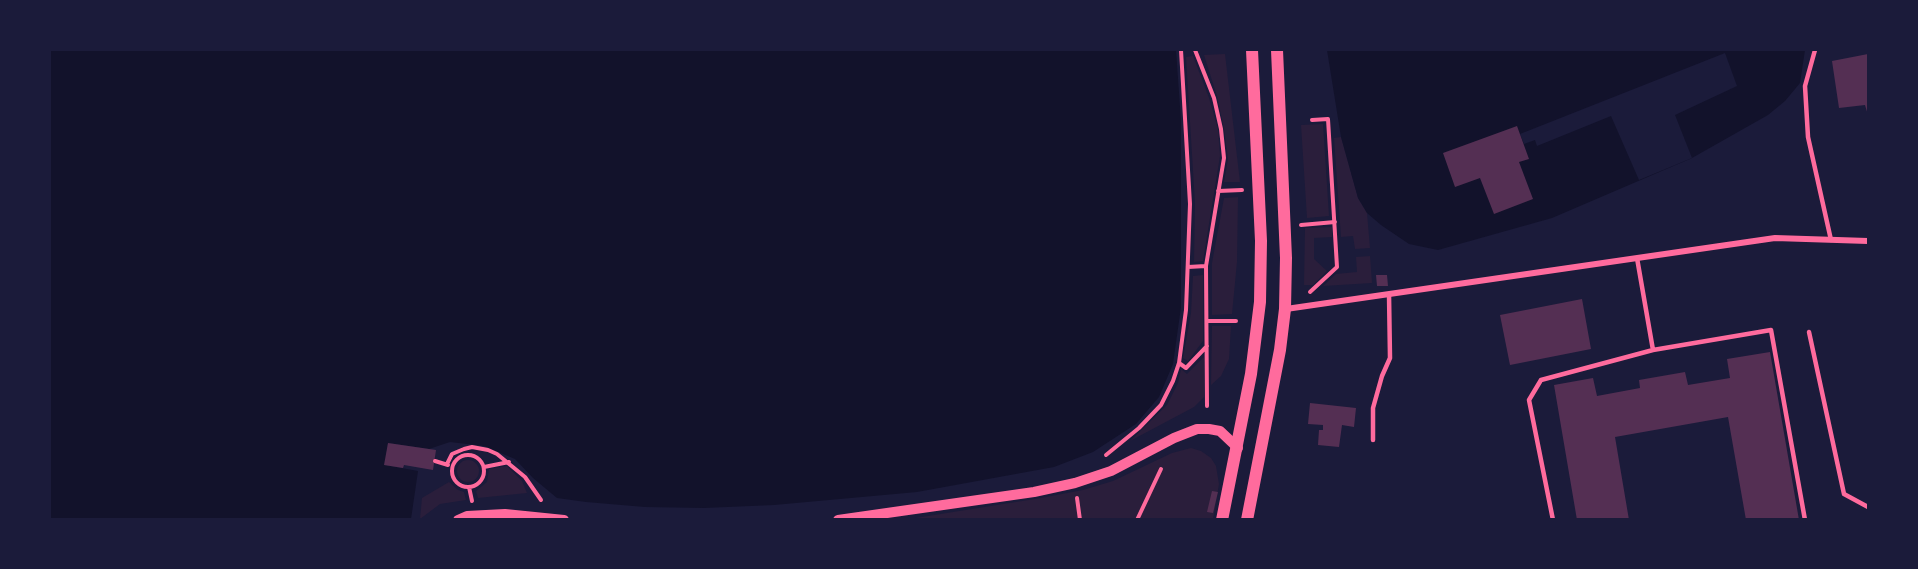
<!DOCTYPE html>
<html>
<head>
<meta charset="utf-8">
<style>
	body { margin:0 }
	#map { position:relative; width:1918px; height:569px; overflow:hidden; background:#1b1b3a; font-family:Cabin,sans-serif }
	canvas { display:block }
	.frame { position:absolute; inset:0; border:51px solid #1b1b3a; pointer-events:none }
</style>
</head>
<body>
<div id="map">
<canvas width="1918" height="569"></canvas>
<div class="frame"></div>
</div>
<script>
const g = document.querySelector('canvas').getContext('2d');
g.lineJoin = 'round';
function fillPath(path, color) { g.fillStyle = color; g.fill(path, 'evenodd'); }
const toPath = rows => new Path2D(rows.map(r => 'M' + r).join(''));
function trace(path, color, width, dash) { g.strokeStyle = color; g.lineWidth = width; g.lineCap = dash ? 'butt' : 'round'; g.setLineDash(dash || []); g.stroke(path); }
fillPath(toPath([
	[1225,54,1240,182,1224,182,1228,159,1224,129,1217,96,1204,55],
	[1193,56,1209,98,1218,129,1220,156,1203,261,1194,262,1195,203,1186,57],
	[1323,124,1329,216,1307,218,1301,125],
	[1341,137,1358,198,1367,213,1370,248,1355,249,1353,236,1341,237,1334,138],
	[1238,197,1237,262,1232,314,1212,315,1212,263,1224,198],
	[1332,227,1332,237,1314,238,1314,259,1327,271,1313,285,1304,285,1305,228],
	[1370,256,1372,283,1323,286,1336,274,1357,272,1356,257],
	[1203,275,1203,341,1188,361,1183,358,1191,313,1193,276],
	[1212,326,1231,326,1229,359,1221,376,1211,385],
	[1204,357,1204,397,1194,407,1130,441,1167,405,1178,383,1181,369,1187,374],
	[1191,448,1201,451,1211,458,1216,466,1219,484,1213,519,903,520,1041,498,1083,490,1113,481,1172,453],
	'457 471a11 11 0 1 1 22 0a11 11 0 1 1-22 0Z',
	[507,466,522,481,527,493,478,498,476,491,487,482,489,469],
	[449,482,458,490,464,492,466,500,440,504,420,519,422,498]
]), '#2a1e3b');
fillPath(toPath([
	[50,50,1176,50,1181,121,1181,307,1173,364,1159,397,1136,424,1093,452,1054,467,917,492,774,505,704,508,645,507,586,502,557,498,533,478,515,459,484,446,450,442,429,449,388,443,385,465,418,471,411,519,50,519],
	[1327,50,1805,50,1800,83,1785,101,1768,115,1692,158,1552,218,1438,250,1409,244,1381,225,1367,213,1358,198,1341,137]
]), '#12122b');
fillPath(toPath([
	[1725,53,1737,86,1675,115,1692,158,1639,180,1611,116,1537,146,1535,140,1524,144,1520,134]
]), '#1b1b3a');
fillPath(toPath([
	[1868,54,1868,115,1865,105,1839,108,1832,61],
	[1517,126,1529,159,1519,162,1533,199,1494,214,1480,178,1455,187,1443,153],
	[1376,275,1387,275,1388,286,1377,286],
	[1582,299,1591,349,1510,365,1500,315],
	[1770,352,1799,520,1746,520,1728,417,1615,437,1629,520,1577,520,1554,385,1593,378,1597,396,1640,388,1639,380,1685,372,1688,385,1730,378,1727,359],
	[1310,403,1356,408,1354,427,1342,425,1339,447,1318,445,1319,430,1323,430,1323,425,1308,424],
	[388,443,436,450,433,470,404,465,403,468,384,465],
	[1212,491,1218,492,1213,513,1207,512]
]), '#542f53');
trace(toPath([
	[1195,50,1214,98,1221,129,1224,158,1206,266,1207,406],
	[1218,191,1242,190],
	[1301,225,1335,222],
	[1188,267,1206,266],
	[1310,292,1337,267,1328,119,1312,120],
	[1207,321,1236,321],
	[1179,363,1186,368,1207,346],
	'452 471a16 16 0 1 1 32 0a16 16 0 1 1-32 0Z',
	[1106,455,1139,428,1161,405,1173,381,1179,363,1186,310,1190,204,1181,50],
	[435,461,448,465],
	[447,464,452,454,464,449,472,447,488,450,497,454,525,477,541,500],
	[484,467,509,462],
	[469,487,472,501],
	[1077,498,1080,520],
	[1137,520,1161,469]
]), '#ff6b9d', 4);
trace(toPath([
	[1815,50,1805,86,1808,137,1831,240],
	[1637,258,1653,350,1771,330,1805,520],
	[1809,332,1844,494,1868,507],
	[1373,440,1373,408,1382,376,1390,358,1389,294],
	[1553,520,1529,400,1541,380,1653,350]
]), '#ff6b9d', 4.5);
trace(toPath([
	[1286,309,1775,238,1868,241]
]), '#ff6b9d', 6);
trace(toPath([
	[458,520,467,516,505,514,564,520],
	[838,520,1034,492,1075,483,1111,471,1174,438,1197,429,1209,429,1220,431,1238,448]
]), '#ff6b9d', 10);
trace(toPath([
	[1222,520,1251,374,1260,302,1261,241,1252,50],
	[1247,520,1280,350,1285,309,1286,258,1277,50]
]), '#ff6b9d', 12);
</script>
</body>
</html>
